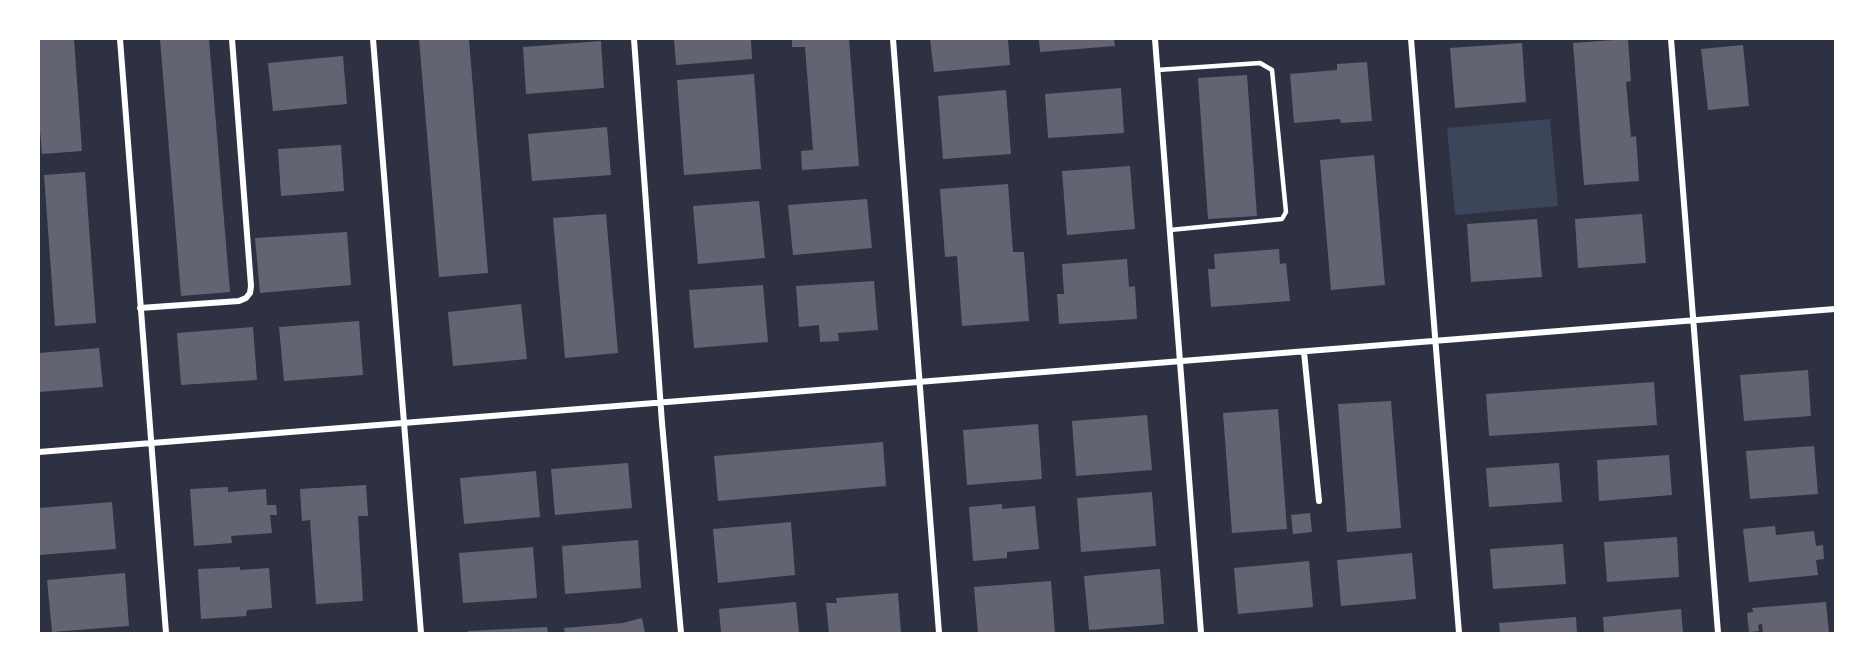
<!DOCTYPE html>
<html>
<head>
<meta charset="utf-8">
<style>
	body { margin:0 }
	#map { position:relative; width:1874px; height:672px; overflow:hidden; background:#2d3142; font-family:"Noto Sans",sans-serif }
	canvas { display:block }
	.frame { position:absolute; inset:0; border:40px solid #fff; pointer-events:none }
</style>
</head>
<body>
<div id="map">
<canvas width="1874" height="672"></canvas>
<div class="frame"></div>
</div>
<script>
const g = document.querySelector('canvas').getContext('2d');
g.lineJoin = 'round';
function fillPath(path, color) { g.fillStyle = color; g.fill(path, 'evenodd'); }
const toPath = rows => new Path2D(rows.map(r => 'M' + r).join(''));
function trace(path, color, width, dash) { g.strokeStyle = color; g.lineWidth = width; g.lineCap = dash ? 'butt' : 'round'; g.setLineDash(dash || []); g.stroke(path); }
fillPath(toPath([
	[1550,119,1558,206,1455,215,1447,128]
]), '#3c4559');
fillPath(toPath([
	[39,39,74,39,82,151,42,154,39,119],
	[160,39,209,39,230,292,181,296],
	[419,39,469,39,488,273,439,277],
	[674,39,751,39,752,59,676,65],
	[792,39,849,39,859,166,802,170,801,151,813,150,805,47,792,47],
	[930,39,1008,39,1010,65,934,72],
	[1039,39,1114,39,1115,46,1040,52],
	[1628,39,1631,81,1626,82,1631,137,1636,136,1639,181,1584,185,1573,43],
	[601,41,604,88,526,94,523,47],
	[1522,43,1526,102,1455,108,1450,48],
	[1743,45,1749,106,1708,110,1701,49],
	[343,56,347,104,273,111,268,63],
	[1367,62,1372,121,1341,123,1340,119,1294,123,1290,74,1337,70,1337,64],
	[754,74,761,169,684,175,677,80],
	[1247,75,1257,216,1208,219,1198,78],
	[1121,88,1124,133,1048,138,1045,94],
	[1006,90,1011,154,943,159,938,96],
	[607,127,611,175,532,181,528,134],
	[341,145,344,191,281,196,278,149],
	[1374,155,1385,285,1331,290,1320,160],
	[1130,166,1135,229,1067,235,1062,171],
	[85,172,96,323,55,326,44,175],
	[1008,184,1013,252,1024,252,1029,321,962,326,957,256,945,257,940,189],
	[867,199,872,248,793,255,788,205],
	[759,201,765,258,698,264,693,206],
	[606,214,618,353,565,358,553,218],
	[1642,214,1646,263,1578,268,1575,219],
	[1537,219,1542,277,1471,282,1467,224],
	[347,232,351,285,260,293,255,238],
	[1279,249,1280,264,1286,263,1290,301,1211,307,1208,269,1215,269,1214,254],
	[1127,259,1129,287,1135,286,1137,319,1059,324,1057,294,1064,294,1062,264],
	[874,281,878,330,838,333,839,341,820,342,819,325,799,327,796,286],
	[763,285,768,342,694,348,689,290],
	[521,304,527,359,453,366,448,312],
	[359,321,363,375,284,381,279,327],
	[253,327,257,380,181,385,177,333],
	[99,348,103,387,39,392,39,353],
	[1808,370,1811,416,1744,421,1740,375],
	[1654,382,1657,425,1489,436,1486,394],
	[1391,401,1401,528,1347,532,1338,404],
	[1278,409,1287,529,1232,533,1223,413],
	[1147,415,1152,470,1076,476,1072,421],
	[1038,424,1042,479,967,485,963,430],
	[883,442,886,486,718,501,714,456],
	[1814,446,1818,494,1750,499,1746,451],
	[1669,455,1672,495,1599,501,1597,460],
	[628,463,632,508,555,515,551,469],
	[1559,463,1562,502,1489,507,1486,468],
	[536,471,540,517,464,524,460,478],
	[366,485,368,516,358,516,363,601,316,604,310,520,302,521,300,489],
	[228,487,228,492,266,489,267,505,276,505,277,515,270,515,272,533,231,536,232,543,194,546,190,489],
	[1152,492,1156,546,1081,552,1077,498],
	[112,502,116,549,39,555,39,508],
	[1002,504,1002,509,1035,506,1039,549,1007,552,1007,558,973,561,969,507],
	[1310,513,1312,532,1293,534,1291,515],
	[791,522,795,575,718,583,713,529],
	[1775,526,1776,535,1814,531,1816,546,1823,545,1824,559,1816,560,1818,575,1749,582,1743,529],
	[1677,537,1679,577,1607,582,1604,542],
	[638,540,641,588,565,594,562,546],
	[1563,544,1566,584,1493,589,1490,549],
	[533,547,537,598,463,603,459,553],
	[1412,553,1416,599,1341,606,1337,560],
	[1309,561,1313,607,1238,614,1234,568],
	[240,567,240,570,269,568,272,608,247,610,246,616,201,619,198,569],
	[1160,569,1164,624,1089,630,1084,576],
	[125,573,129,626,52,632,47,580],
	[1051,581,1055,633,978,633,974,587],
	[898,593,901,633,829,633,826,603,837,603,836,598],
	[796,602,799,633,721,633,719,609],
	[1826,602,1829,633,1763,633,1762,624,1758,625,1759,631,1749,632,1747,613,1753,612,1752,608],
	[1681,609,1683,633,1604,633,1603,617],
	[1576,617,1577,633,1500,633,1499,623],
	[642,618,645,633,565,633,564,628,623,623],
	[547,627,548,633,468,633,468,631]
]), '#626471');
trace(toPath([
	[1157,70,1260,63,1272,70,1286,212,1282,219,1170,230]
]), '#fff', 4.5);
trace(toPath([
	[120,39,166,633],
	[373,39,421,633],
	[634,39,662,423,681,633],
	[893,39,939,633],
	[1155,39,1201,633],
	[1411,39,1459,633],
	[1671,39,1718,633],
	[140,308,239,301,246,298,250,293,251,286,232,39],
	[1304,352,1319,501],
	[39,452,1835,309]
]), '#fff', 6);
</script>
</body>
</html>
